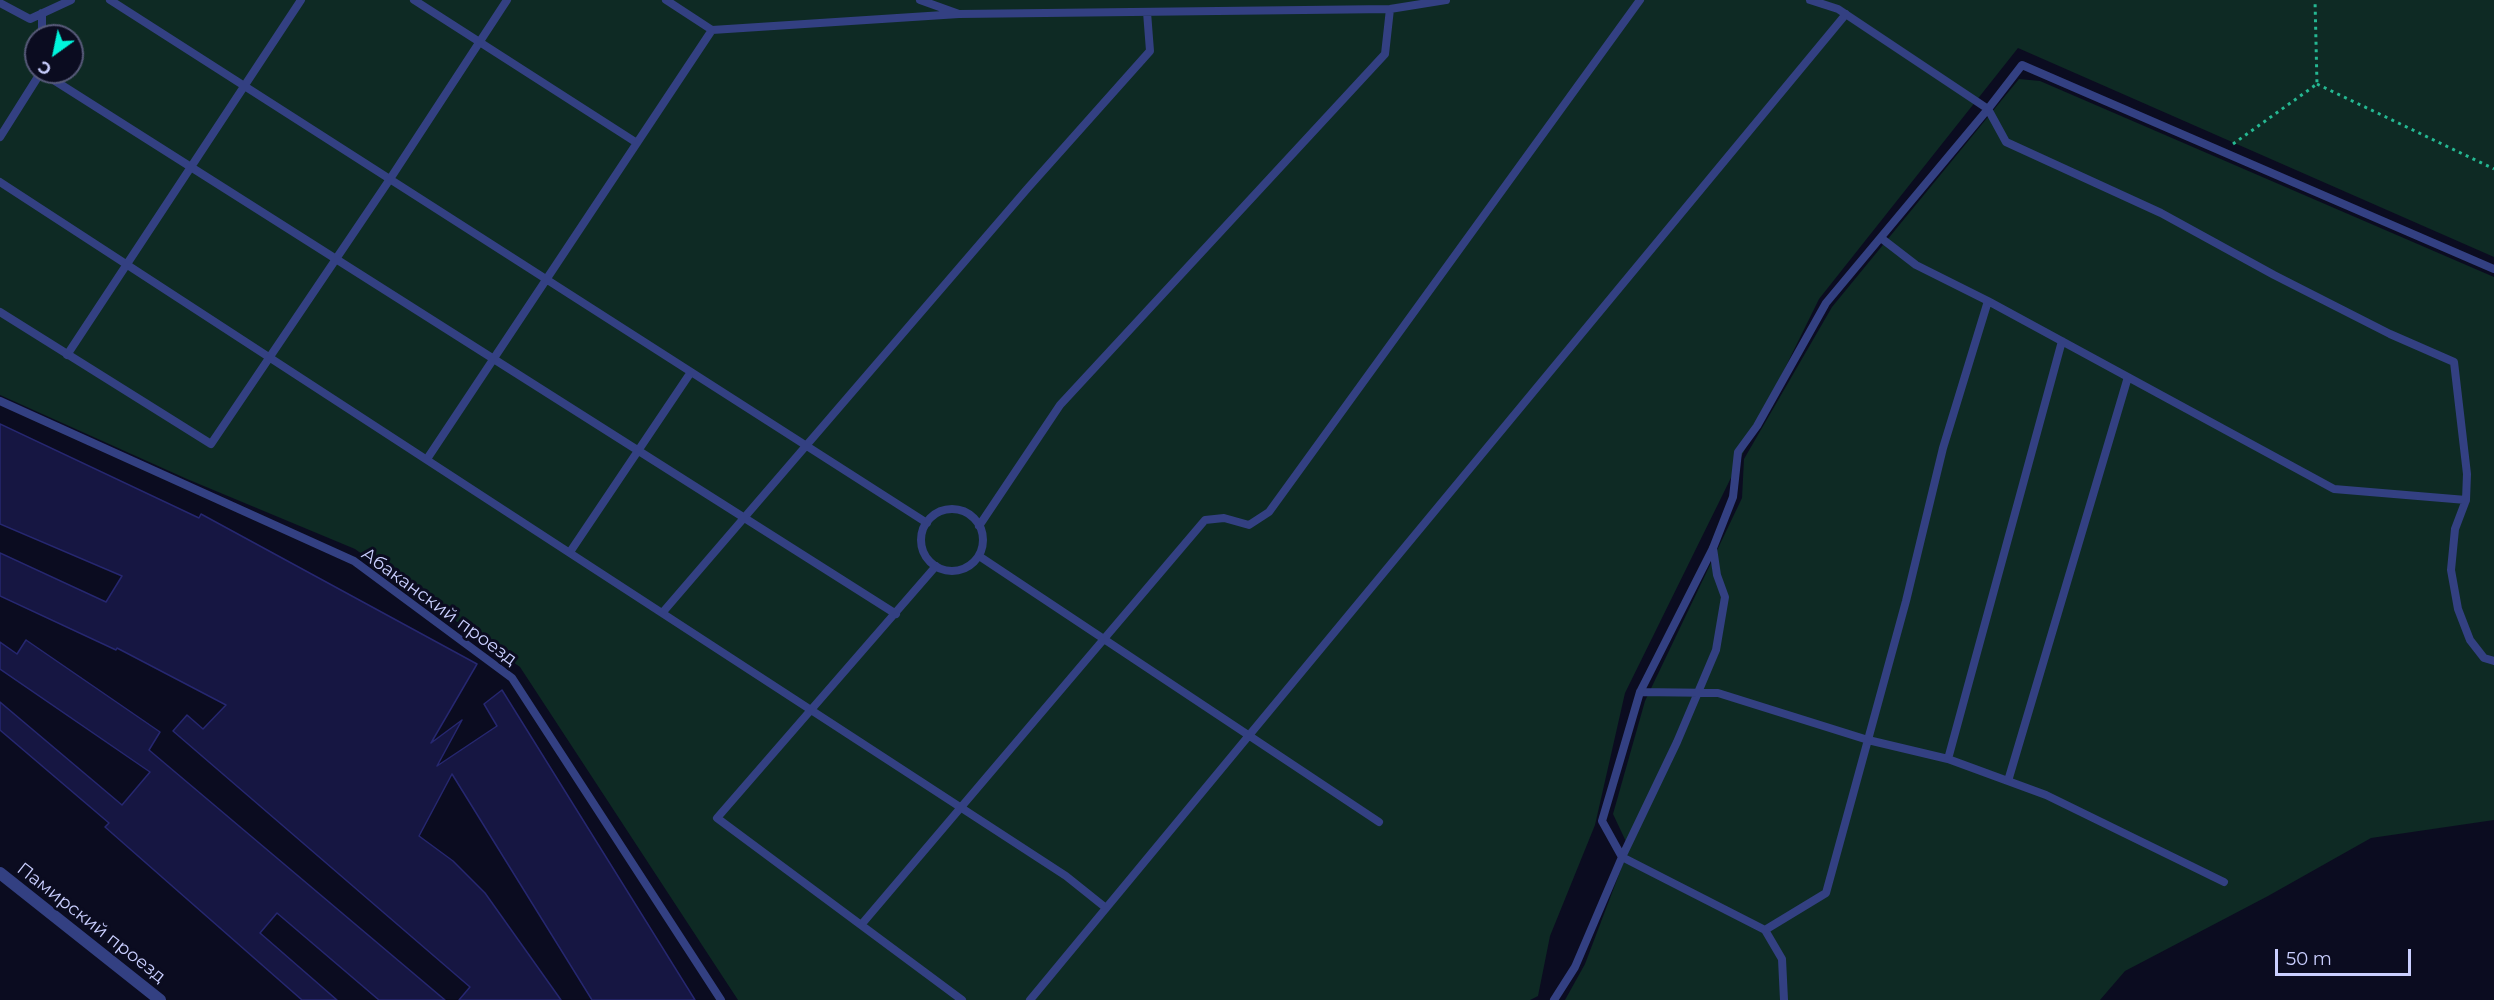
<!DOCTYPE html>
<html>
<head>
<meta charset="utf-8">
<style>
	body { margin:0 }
	#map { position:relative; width:2494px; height:1000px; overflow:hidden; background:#0b0c20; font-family:Montserrat,sans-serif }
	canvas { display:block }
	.north { position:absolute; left:24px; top:24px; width:60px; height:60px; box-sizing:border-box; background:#0b0c20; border:2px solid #575a79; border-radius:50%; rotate:213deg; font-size:16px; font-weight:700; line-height:24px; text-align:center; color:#cacfff }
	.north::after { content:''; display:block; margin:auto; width:21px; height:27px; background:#00f5dc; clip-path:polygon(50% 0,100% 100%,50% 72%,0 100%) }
	.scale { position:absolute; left:2275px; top:949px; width:136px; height:27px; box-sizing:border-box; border:3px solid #cacfff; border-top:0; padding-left:8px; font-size:18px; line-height:21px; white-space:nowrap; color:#cacfff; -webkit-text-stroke:4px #0b0c20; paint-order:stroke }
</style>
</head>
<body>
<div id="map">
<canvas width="2494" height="1000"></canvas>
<div class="north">С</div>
<div class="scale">50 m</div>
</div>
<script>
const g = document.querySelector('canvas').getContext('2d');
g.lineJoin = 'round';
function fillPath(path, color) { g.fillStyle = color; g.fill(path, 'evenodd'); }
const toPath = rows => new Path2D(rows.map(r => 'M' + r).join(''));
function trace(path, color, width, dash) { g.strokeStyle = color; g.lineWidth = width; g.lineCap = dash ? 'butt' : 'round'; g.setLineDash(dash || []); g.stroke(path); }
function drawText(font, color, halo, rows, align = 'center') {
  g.font = font + ' Montserrat,sans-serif'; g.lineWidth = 6; g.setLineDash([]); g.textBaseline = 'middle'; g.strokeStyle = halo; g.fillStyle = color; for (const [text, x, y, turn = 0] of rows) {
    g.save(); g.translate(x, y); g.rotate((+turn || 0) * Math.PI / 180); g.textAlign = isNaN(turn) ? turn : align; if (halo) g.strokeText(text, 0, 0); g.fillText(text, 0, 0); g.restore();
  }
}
fillPath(toPath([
	[0,0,2494,0,2494,257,2018,48,1819,299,1625,693,1595,825,1550,936,1538,996,1530,1000,738,1000,520,667,355,549,187,479,0,395],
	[36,36,72,36,72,72,36,72],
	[2019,79,2040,81,2494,277,2494,820,2371,838,2268,896,2125,971,2100,1000,1565,1000,1585,964,1629,848,1613,814,1645,701,1742,498,1744,459,1832,307]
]), '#0e2a24');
const building = toPath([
	[0,424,199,518,201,514,477,664,431,743,462,720,437,766,497,726,484,704,502,690,695,1000,592,1000,452,774,419,836,453,861,485,893,561,1000,459,1000,470,987,173,731,187,715,203,729,226,705,117,648,116,650,0,596,0,553,106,602,122,576,0,524,0,424],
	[26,640,160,732,149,750,445,1000,379,1000,277,913,260,933,337,1000,302,1000,105,827,109,823,0,730,0,702,122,805,150,772,0,669,0,642,17,654,26,640]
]);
fillPath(building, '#161642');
trace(building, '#262770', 1.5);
trace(toPath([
	[2317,84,2494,169],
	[2233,144,2317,84,2315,0]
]), '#25b892', 3, [3, 4.5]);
trace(toPath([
	[110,0,927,523],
	[414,0,637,143],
	[666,0,712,30],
	[920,0,959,14,1390,9,1446,0],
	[1810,0,1838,9,1988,109,2022,65,2494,269],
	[0,3,30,19,71,0],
	[42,36,42,13],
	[41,72,896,614],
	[0,137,41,72],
	[0,182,1066,876,1106,908],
	[1881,238,1916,265,1988,301,2334,489,2466,500,2455,529,2451,570,2458,609,2470,640,2484,658,2494,661],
	[0,312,211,444,390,179,507,0],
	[67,355,301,0],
	[0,401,354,561,512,678,721,1000],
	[427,459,712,30,959,14],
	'921 540a31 31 0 1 1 62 0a31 31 0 1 1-62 0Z',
	[979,526,1060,405,1385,54,1390,9],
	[1713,548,1717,575,1725,597,1716,650,1677,742,1622,857,1765,930],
	[570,552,691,372],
	[979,556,1379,822],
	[936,566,717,818,962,1000],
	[663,612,1027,189,1150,51,1147,12],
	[1640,692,1718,693,1868,740,1948,759,2046,795,2224,882],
	[1948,759,2062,341],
	[2008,781,2128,377],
	[861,925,1205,520,1224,518,1249,525,1269,512,1640,0],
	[1030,1000,1846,14],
	[1554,1000,1575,967,1622,857,1602,821,1623,750,1640,692,1713,548,1733,497,1738,452,1757,426,1826,303,1988,109,2006,142,2161,213,2274,275,2390,334,2454,362,2467,474,2466,500],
	[1784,1000,1782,959,1765,930,1826,893,1906,601,1943,448,1988,301]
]), '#334082', 8);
trace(toPath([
	[0,873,160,1000]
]), '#334082', 12);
drawText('18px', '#cacfff', '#0b0c20', [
	["Абаканский проезд",439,607,36],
	["Памирский проезд",91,923,38]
]);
</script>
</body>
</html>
